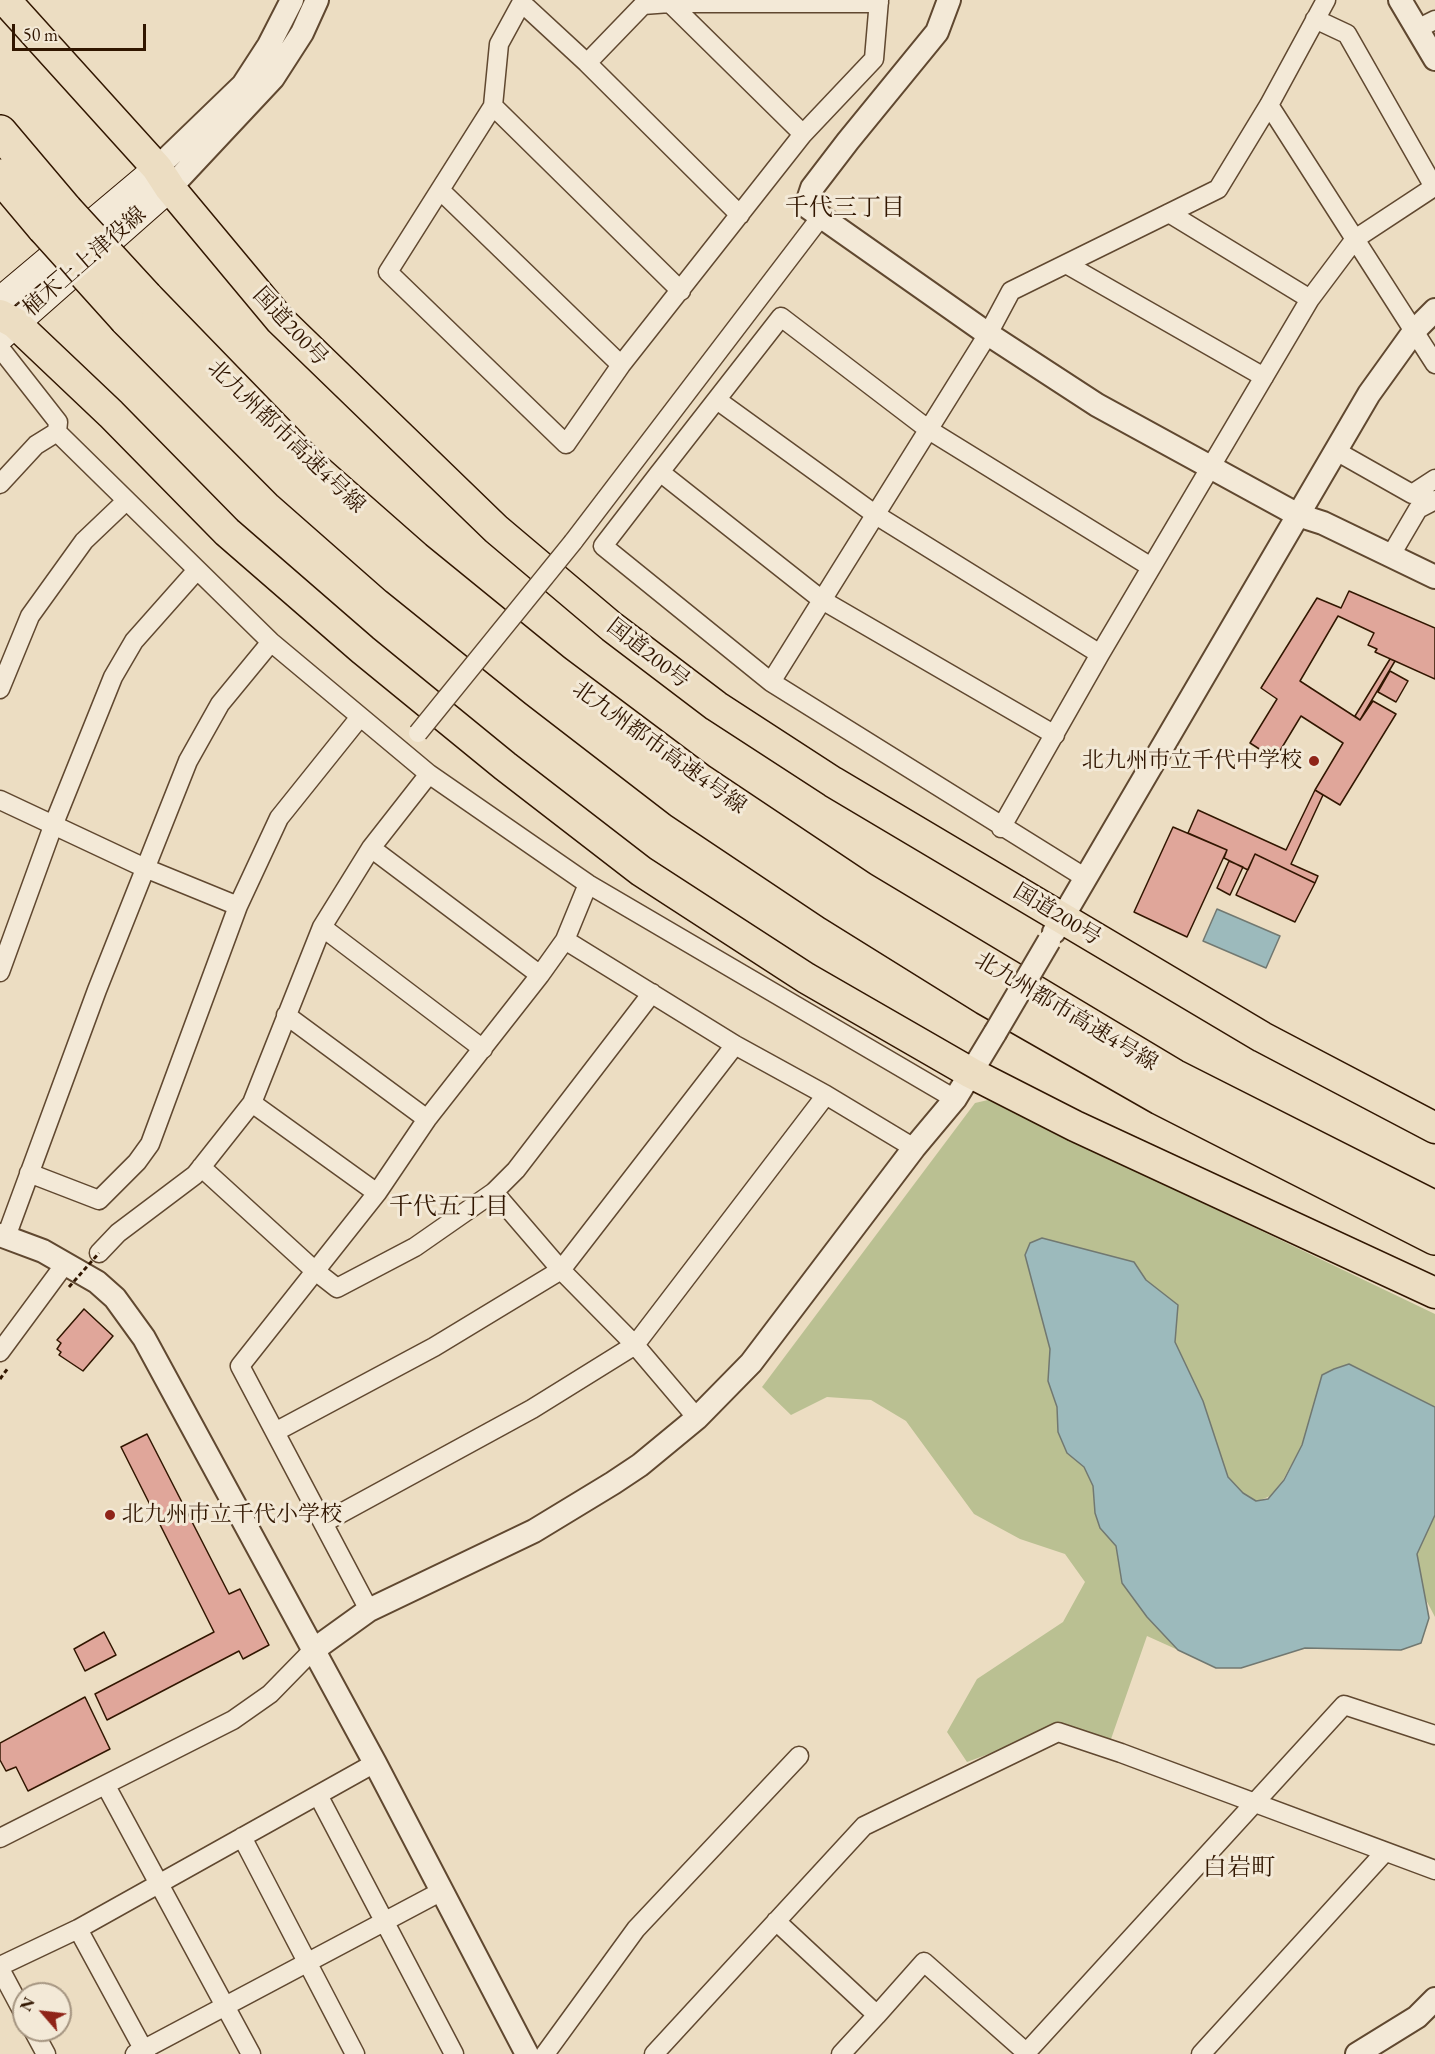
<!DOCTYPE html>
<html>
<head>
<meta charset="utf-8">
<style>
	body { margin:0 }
	#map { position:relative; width:1435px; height:2054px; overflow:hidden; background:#ecddc2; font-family:"EB Garamond",serif }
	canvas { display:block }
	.north { position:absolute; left:12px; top:1982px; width:60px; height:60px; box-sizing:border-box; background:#f3e9d7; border:2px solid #a59581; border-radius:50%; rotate:298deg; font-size:16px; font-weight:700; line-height:24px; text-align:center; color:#311600 }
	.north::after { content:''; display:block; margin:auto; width:21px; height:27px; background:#8f2418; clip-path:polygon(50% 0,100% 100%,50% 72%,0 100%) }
	.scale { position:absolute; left:12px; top:24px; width:134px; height:27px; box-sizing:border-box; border:3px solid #311600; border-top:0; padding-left:8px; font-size:18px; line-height:21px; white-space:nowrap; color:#311600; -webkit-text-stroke:4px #f3e9d7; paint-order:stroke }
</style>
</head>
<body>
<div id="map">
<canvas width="1435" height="2054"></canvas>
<div class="north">N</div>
<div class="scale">50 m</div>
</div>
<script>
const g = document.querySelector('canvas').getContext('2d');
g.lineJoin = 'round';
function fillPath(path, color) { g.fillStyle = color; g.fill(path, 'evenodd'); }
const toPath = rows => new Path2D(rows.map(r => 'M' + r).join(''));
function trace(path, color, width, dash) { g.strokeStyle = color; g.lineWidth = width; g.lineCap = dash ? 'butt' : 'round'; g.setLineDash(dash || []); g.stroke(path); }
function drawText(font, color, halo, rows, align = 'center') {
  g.font = font + ' "EB Garamond","Noto Serif JP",serif'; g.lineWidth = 6; g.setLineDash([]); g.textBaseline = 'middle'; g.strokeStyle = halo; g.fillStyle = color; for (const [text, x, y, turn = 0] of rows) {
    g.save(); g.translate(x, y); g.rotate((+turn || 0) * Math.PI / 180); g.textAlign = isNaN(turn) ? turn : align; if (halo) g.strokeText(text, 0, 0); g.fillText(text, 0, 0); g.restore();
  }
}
fillPath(toPath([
	[988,1100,1435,1314,1435,1407,1349,1364,1334,1369,1322,1375,1302,1445,1283,1480,1270,1496,1256,1502,1243,1493,1228,1477,1203,1401,1175,1342,1178,1305,1146,1280,1133,1262,1030,1243,1025,1255,1050,1349,1048,1381,1057,1407,1058,1432,1067,1453,1084,1467,1093,1486,1095,1513,1101,1528,1116,1546,1122,1583,1147,1617,1178,1650,1147,1636,1111,1739,1053,1724,1013,1745,967,1762,947,1732,977,1679,1063,1622,1085,1582,1065,1554,1020,1539,974,1514,906,1421,871,1400,827,1397,791,1415,762,1387,975,1103],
	[1435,1515,1435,1617,1424,1596,1417,1554]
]), '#bac092');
const water = toPath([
	[1217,909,1280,936,1266,968,1203,941,1217,909],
	[1042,1238,1134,1262,1146,1280,1178,1305,1175,1342,1203,1401,1228,1477,1243,1493,1256,1501,1268,1499,1284,1480,1302,1445,1322,1375,1334,1369,1349,1364,1435,1407,1435,1515,1417,1554,1429,1618,1421,1643,1401,1650,1305,1648,1241,1668,1216,1668,1178,1650,1147,1617,1122,1583,1116,1546,1100,1528,1095,1513,1093,1486,1084,1467,1067,1453,1058,1432,1057,1407,1048,1381,1050,1349,1025,1255,1030,1243,1042,1238]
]);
fillPath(water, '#9cbabc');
trace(water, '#717871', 1.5);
const building = toPath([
	[1349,591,1435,628,1435,679,1375,652,1377,649,1368,645,1374,633,1338,616,1300,681,1360,720,1373,701,1396,714,1340,805,1315,790,1343,743,1301,716,1275,759,1250,743,1277,699,1261,688,1317,598,1341,608,1349,591],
	[1390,659,1395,661,1360,720,1355,716,1390,659],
	[1390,671,1408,681,1396,702,1378,692,1390,671],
	[1315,790,1323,795,1291,864,1318,876,1315,883,1255,854,1248,870,1224,858,1227,850,1188,833,1198,810,1286,850,1315,790],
	[1173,827,1227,850,1187,937,1134,912,1173,827],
	[1255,854,1315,883,1295,922,1236,895,1255,854],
	[1229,861,1243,867,1230,895,1217,888,1229,861],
	[84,1309,113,1336,83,1371,59,1355,61,1352,57,1349,61,1343,57,1340,84,1309],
	[147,1434,229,1594,240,1589,269,1645,243,1659,239,1651,107,1720,95,1694,214,1632,121,1447,147,1434],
	[104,1632,116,1655,85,1671,74,1649,104,1632],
	[85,1697,110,1749,28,1791,16,1767,6,1771,0,1760,0,1743,85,1697]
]);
fillPath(building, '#e0a69a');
trace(building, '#311600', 1.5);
const minor = toPath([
	[523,0,499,44,493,106,388,272,566,444,621,365,803,134,874,59,879,0],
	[522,3,587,63,643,5,670,3,803,134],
	[670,3,879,3],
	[1419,28,1435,20],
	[587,63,740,215],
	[1269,105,1435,364],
	[493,106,681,291],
	[440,190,621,365],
	[1169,213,1310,299],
	[1066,264,1264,377],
	[0,348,58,422,57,432],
	[717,400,876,515,1100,654],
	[57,432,271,642,429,774,588,884,955,1099],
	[1336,451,1412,494,1435,479],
	[660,472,603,546,771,682],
	[0,484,36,445,57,432],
	[573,542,820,218],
	[1391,555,1418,509,1435,500],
	[0,689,30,616,84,541,126,501],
	[1055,735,822,600,660,472,781,317,929,430,1151,567],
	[0,800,145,868,238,906],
	[1001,828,1100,654,1310,299,1355,239,1434,187,1347,34,1315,19],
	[371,848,540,975],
	[1084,877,771,682,988,334,1011,291,1218,189,1269,105,1326,0],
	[322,927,483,1049],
	[565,940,735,1045,826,1095,914,1148],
	[0,972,53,826,113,677,134,641,197,570],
	[286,1015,427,1119],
	[252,1103,377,1193],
	[201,1167,314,1270,337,1288,415,1247,494,1192,516,1170,652,993],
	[29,1173,99,1200,137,1162,150,1144,238,906,279,818,360,717],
	[494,1192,561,1270,635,1345,697,1418],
	[6,1237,97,990,188,761,220,704,271,642],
	[99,1253,118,1233,195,1175,252,1103,322,927,371,848,429,774],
	[0,1352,65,1264],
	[275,1432,434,1347,561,1270,735,1045],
	[323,1523,532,1409,635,1345,826,1095],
	[369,1610,240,1366,377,1193,427,1119,540,975,565,940,588,884],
	[106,1786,251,2054],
	[318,1795,454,2054],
	[242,1837,355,2054],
	[0,1838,233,1720,270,1694,312,1651],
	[776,1921,877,2015,924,1962,1028,2054],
	[78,1929,146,2054],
	[0,1966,78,1929,375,1763],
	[0,1969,24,2014],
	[33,2030,46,2054],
	[135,2054,442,1891],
	[545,2054,636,1929,799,1756],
	[654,2054,864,1826,1058,1732,1121,1753,1435,1870],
	[841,2054,877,2015],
	[1025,2054,1344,1705,1435,1735],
	[1201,2054,1385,1852]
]);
const tertiary = toPath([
	[949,0,937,32,848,141,812,188,806,206,988,334,1097,405,1298,515,1323,523,1435,577],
	[1400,0,1435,59],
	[157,168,243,85,269,45,292,0],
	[170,188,273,78,302,33,317,0],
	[1054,932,1369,394,1415,330,1435,310],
	[0,1235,43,1251,97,1282,115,1298,144,1338,375,1763,527,2054],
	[312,1651,369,1610,534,1531,613,1483,640,1465,697,1418,751,1363,914,1148,955,1099,995,1033],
	[1357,2054,1417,2017,1435,1999]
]);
const secondary = toPath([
	[0,300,157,168],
	[0,338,170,188]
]);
const trunk = toPath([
	[5,0,157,168,170,188,280,320,496,529,612,627,716,706,833,782,1262,1037,1435,1128],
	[0,315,15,323,111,414,227,532,363,650,505,766,641,871,806,978,971,1073,1075,1126,1435,1293]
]);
const motorway = toPath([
	[0,132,66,210],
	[0,176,44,228],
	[146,297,307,463,415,558,555,672,699,780,862,889,1174,1076,1435,1208],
	[126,319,289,483,397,578,536,690,680,801,834,904,985,998,1160,1098,1435,1238]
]);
trace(minor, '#604830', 21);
trace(tertiary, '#604830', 26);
trace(secondary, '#311600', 28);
trace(trunk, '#311600', 33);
trace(motorway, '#311600', 36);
trace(toPath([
	[0,1379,8,1368]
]), '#311600', 3, [4.5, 3]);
trace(minor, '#f3e9d7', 18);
trace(tertiary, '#f3e9d7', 22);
trace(secondary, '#f3e9d7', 26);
trace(trunk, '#ecddc2', 30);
trace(motorway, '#ecddc2', 33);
const minorBridge = toPath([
	[418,733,573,542]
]);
const tertiaryBridge = toPath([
	[995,1033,1049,941]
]);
const motorwayBridge = toPath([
	[66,210,146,297],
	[44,228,126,319]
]);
trace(minorBridge, '#604830', 21, []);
trace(tertiaryBridge, '#604830', 26, []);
trace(motorwayBridge, '#311600', 36, []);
trace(toPath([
	[69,1287,99,1253]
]), '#311600', 3, [4.5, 3]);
trace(minorBridge, '#f3e9d7', 18);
trace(tertiaryBridge, '#f3e9d7', 22);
trace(motorwayBridge, '#ecddc2', 33);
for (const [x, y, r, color] of [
	[1314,761,6,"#8f2418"],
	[110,1515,6,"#8f2418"]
]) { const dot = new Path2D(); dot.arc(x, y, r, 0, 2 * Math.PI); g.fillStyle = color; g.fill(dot); trace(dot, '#f3e9d7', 2); }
drawText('22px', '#311600', '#f3e9d7', [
	["植木上上津役線",85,262,-41],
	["国道200号",290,327,47],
	["北九州都市高速4号線",286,437,44],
	["国道200号",648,654,38],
	["北九州都市高速4号線",659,748,36],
	["国道200号",1057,915,31],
	["北九州都市高速4号線",1066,1012,31]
]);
drawText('22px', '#311600', '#f3e9d7', [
	["北九州市立千代中学校",1302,761],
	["北九州市立千代小学校",122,1515,"left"]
], 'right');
drawText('24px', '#311600', '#f3e9d7', [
	["千代三丁目",845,208],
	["千代五丁目",449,1207],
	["白岩町",1239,1868]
]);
</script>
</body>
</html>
